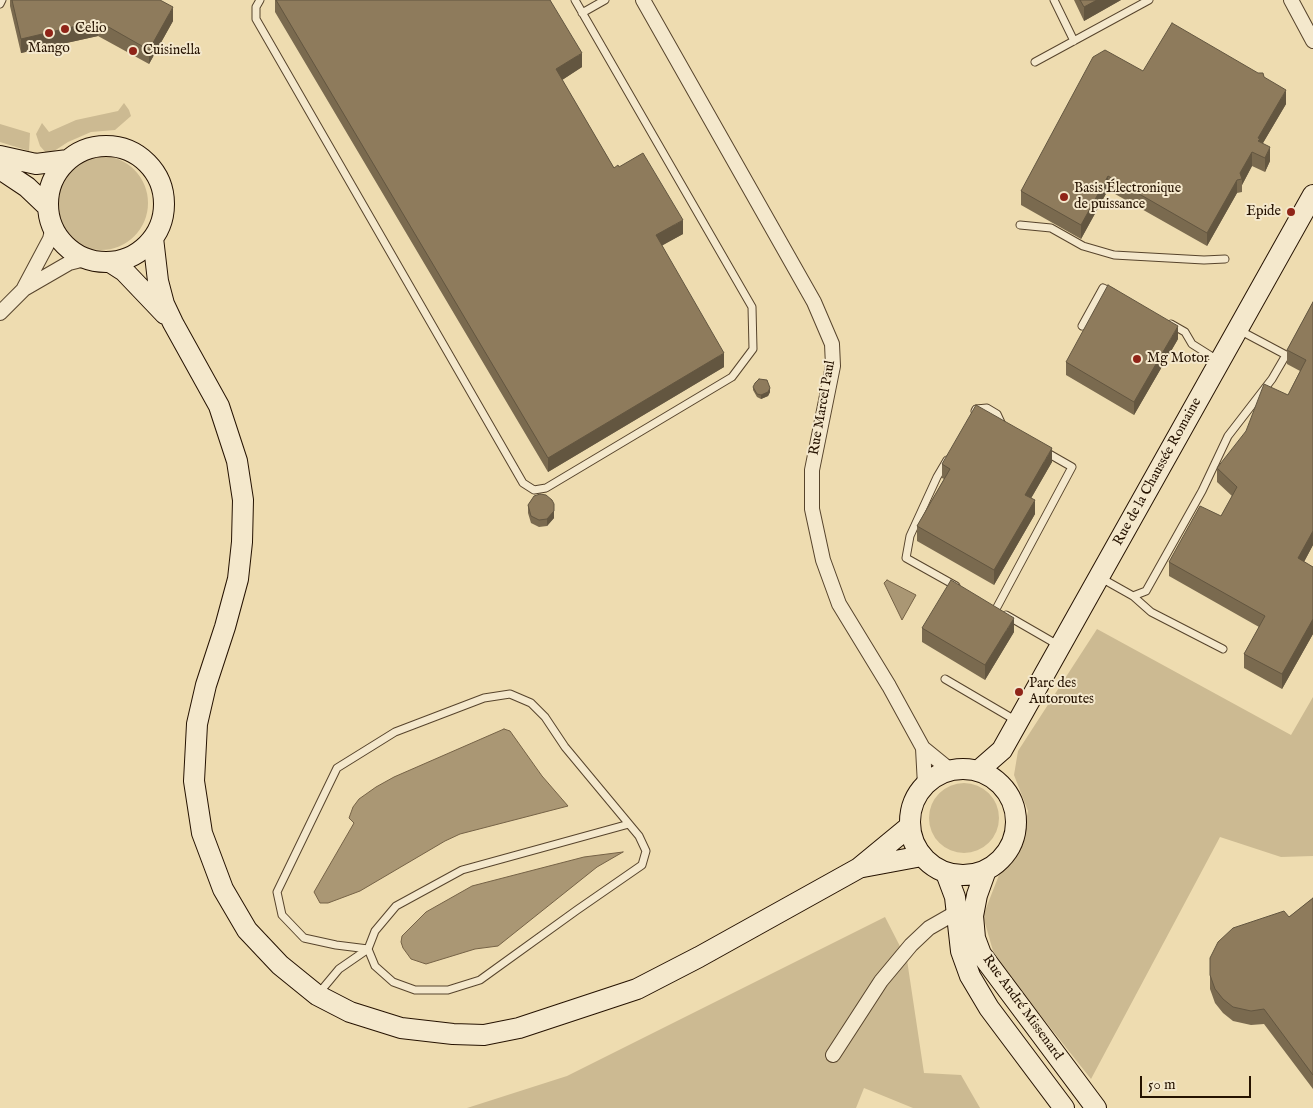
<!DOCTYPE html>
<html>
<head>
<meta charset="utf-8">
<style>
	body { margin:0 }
	#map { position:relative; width:1313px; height:1108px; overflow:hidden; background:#eedcb0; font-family:"IM FELL English",serif }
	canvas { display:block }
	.scale { position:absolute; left:1140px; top:1076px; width:111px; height:22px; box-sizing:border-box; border:2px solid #251200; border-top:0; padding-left:6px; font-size:15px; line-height:18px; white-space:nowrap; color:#251200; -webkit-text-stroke:4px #f4e8cc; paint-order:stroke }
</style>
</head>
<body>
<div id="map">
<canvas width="1313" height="1108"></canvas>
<div class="scale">50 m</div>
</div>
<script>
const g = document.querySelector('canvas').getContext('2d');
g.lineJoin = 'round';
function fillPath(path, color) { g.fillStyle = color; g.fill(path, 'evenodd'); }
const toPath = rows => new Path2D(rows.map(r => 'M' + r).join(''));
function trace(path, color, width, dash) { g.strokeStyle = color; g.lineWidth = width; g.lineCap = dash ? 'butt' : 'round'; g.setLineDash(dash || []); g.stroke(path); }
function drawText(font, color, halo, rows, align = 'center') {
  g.font = font + ' "IM FELL English",serif'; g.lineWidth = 4; g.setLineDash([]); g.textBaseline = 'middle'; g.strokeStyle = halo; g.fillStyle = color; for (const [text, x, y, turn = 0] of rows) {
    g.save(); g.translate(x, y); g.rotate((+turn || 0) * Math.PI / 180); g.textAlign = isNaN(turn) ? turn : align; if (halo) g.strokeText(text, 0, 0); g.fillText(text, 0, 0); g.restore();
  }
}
fillPath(toPath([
	[124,103,129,110,131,116,115,130,91,132,68,142,48,155,40,146,36,134,42,123,49,132,76,120,118,111],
	[0,124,30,133,29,151,0,142],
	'54 203a47 47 0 1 1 94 0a47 47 0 1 1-94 0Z',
	[1097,629,1291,735,1313,697,1313,856,1281,857,1220,837,1091,1079,995,958,983,916,999,875,1021,849,1028,811,1014,775,1018,751],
	'929 818a35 35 0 1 1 70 0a35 35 0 1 1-70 0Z',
	[885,917,907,960,924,1073,961,1075,980,1108,913,1108,864,1088,856,1108,467,1108,567,1076]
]), '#ccba92');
const water = toPath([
	[887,580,916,595,902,620,884,583,887,580],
	[504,729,510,731,542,776,568,806,460,834,445,841,360,891,328,903,320,903,314,892,354,823,349,818,353,807,359,799,376,787,394,777,504,729],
	[623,852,597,867,498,946,475,949,426,964,411,959,403,948,401,942,402,936,426,912,472,886,584,857,623,852]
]);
fillPath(water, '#aa9774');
trace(water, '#756246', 1);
const lane = toPath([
	[260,0,256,7,256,19,523,483,534,490,546,488,732,377,753,349,752,307,575,0],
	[1054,0,1074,41],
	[0,4,2,0],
	[582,13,605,0],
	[1035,62,1149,0],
	[1020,225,1051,228,1083,246,1114,255,1204,260,1225,259],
	[1171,324,1185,332,1192,344,1219,361],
	[1082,326,1103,288,1113,293],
	[975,411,976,409,987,408,997,414,1003,427],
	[947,460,937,477,910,536,906,558,956,586],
	[1101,578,1133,596,1151,612,1223,649],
	[1133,596,1146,591,1202,491,1228,436,1272,379,1286,355,1239,330],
	[996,609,1072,467,1044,451],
	[1006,615,1058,645],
	[945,679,1015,720],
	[368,949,336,945,304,938,282,915,277,892,337,768,395,732,484,698,510,694,531,703,545,717,565,747,629,824],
	[319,993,339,969,368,949,375,931,396,906,462,870,629,824,639,836,646,851,642,865,577,910,480,980,448,990,415,990,393,982,375,966,368,949]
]);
const street = toPath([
	[643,0,814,302,832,344,833,366,812,470,812,509,823,560,839,604,889,686,923,748,950,770],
	[1291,0,1313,41],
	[24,288,50,239,53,227],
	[0,313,24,289,69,263,85,259],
	[923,748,925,785],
	[833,1055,881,981,911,945,929,928,957,912]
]);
const secondary = toPath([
	'48 204a58 58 0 1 1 116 0a58 58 0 1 1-116 0Z',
	[0,156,36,164,68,160],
	[0,169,27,187,48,207],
	[153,238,158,281,164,304,173,323,219,406,237,461,243,500,242,542,238,579,225,627,206,685,197,724,194,781,202,833,223,889,247,930,280,965,317,995,350,1012,401,1028,453,1034,484,1035,519,1028,637,989,699,957,859,868,910,826],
	[110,262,124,271,165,314],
	'910 822a53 53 0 1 1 106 0a53 53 0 1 1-106 0Z',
	[978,771,1002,750,1313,195],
	[863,867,922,856],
	[986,870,977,895,973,916,975,938,981,954,1096,1108],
	[946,873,955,897,961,951,970,976,989,1008,1064,1108]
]);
trace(lane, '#57442c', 9);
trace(street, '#57442c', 16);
trace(secondary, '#251200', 22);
trace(lane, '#f4e8cc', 7);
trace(street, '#f4e8cc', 14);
trace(secondary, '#f4e8cc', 20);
fillPath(toPath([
	[10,0,160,0,173,21,149,64,98,36,21,53,10,6],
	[275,0,550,0,582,67,562,80,614,168,619,167,683,234,662,245,724,367,548,472,275,12],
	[1074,0,1121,0,1084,21],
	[1143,71,1258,73,1264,77,1286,104,1263,143,1270,161,1265,172,1252,166,1242,185,1242,192,1237,193,1207,246,1108,190,1081,239,1021,205,1021,191],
	[1313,302,1313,545,1304,562,1313,567,1313,634,1282,689,1244,668,1244,654,1259,627,1169,576,1169,562,1221,516,1232,496,1217,482,1217,468,1288,395,1300,371,1287,364,1287,350],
	[1178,339,1134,415,1066,375,1066,362],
	[753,387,770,392,768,396,761,399,757,397,753,390],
	[1052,462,1031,498,1035,514,994,585,917,541,917,526,944,479,942,478,942,464],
	[528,505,554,512,554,518,547,526,539,527,531,523,528,513],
	[922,628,1014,632,985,680,922,642],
	[1313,898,1313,1089,1264,1024,1251,1025,1233,1021,1223,1013,1215,1003,1210,989,1210,958,1289,917]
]), '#7a6a4f');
fillPath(toPath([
	[1097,0,1121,0,1084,21,1084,7],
	[173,7,173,21,149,64,149,50],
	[98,21,98,36,21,53,21,39],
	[582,53,582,67,556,84,556,69],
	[1286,90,1286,104,1260,148,1258,138],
	[1270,147,1270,161,1265,172,1265,158],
	[1252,152,1252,166,1242,185,1242,179,1240,173],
	[1108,176,1108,190,1081,239,1081,225],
	[1237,180,1237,193,1207,246,1207,233],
	[683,220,683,234,656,249,656,235],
	[1178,326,1178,339,1134,415,1134,402],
	[724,353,724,367,548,472,548,458],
	[770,388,770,392,768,396,761,399,761,395],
	[1052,448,1052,462,1025,509,1025,495],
	[1035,500,1035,514,994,585,994,570],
	[554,504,554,518,547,526,547,519],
	[1313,531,1313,545,1298,573,1298,558],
	[1014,618,1014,632,985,680,985,665],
	[1313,619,1313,634,1282,689,1282,674]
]), '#635640');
const building = toPath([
	[12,0,160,0,173,7,149,50,98,21,21,39,12,0],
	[276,0,550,0,582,53,556,69,614,168,618,165,619,167,643,153,683,220,656,235,724,353,548,458,276,0],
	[1080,0,1097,0,1084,7,1080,0],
	[1172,23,1258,73,1263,73,1264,77,1286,90,1258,138,1260,139,1258,141,1270,147,1265,158,1252,152,1240,173,1242,179,1237,180,1207,233,1108,176,1081,225,1021,191,1093,57,1105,50,1143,71,1172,23],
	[1108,285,1178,326,1134,402,1066,362,1108,285],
	[1313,302,1313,531,1298,558,1313,567,1313,619,1282,674,1244,654,1265,616,1169,562,1200,506,1221,516,1237,487,1217,468,1246,431,1264,384,1288,395,1306,360,1287,350,1313,302],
	[759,379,767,380,770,388,768,392,761,395,757,394,753,387,755,383,759,379],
	[976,405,1052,448,1025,495,1035,500,994,570,917,526,950,469,942,464,976,405],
	[540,494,546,495,552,500,554,504,554,511,547,519,539,520,531,516,528,505,534,496,540,494],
	[951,580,1014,618,985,665,922,628,951,580],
	[1313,898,1313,1075,1264,1009,1251,1011,1233,1007,1223,999,1215,989,1210,975,1210,958,1218,942,1233,928,1284,911,1289,917,1313,898]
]);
fillPath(building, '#8e7b5c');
trace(building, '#635640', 1);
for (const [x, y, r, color] of [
	[65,29,5,"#8f2418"],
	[49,33,5,"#8f2418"],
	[133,51,5,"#8f2418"],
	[1064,197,5,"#8f2418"],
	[1291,212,5,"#8f2418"],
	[1137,359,5,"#8f2418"],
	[1019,692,5,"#8f2418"]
]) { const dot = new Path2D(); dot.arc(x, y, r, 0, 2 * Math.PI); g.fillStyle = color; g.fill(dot); trace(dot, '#f4e8cc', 2); }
drawText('14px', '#251200', '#f4e8cc', [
	["Celio",75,29],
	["Mango",49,49,"center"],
	["Cuisinella",143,51],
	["Basis Électronique",1074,189],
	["de puissance",1074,205],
	["Epide",1281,212,"right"],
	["Mg Motor",1147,359],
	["Parc des",1029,684],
	["Autoroutes",1029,700]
], 'left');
drawText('14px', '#251200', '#f4e8cc', [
	["Rue Marcel Paul",823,408,-80],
	["Rue de la Chaussée Romaine",1158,472,-61],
	["Rue André Missenard",1022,1008,54]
]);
</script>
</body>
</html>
